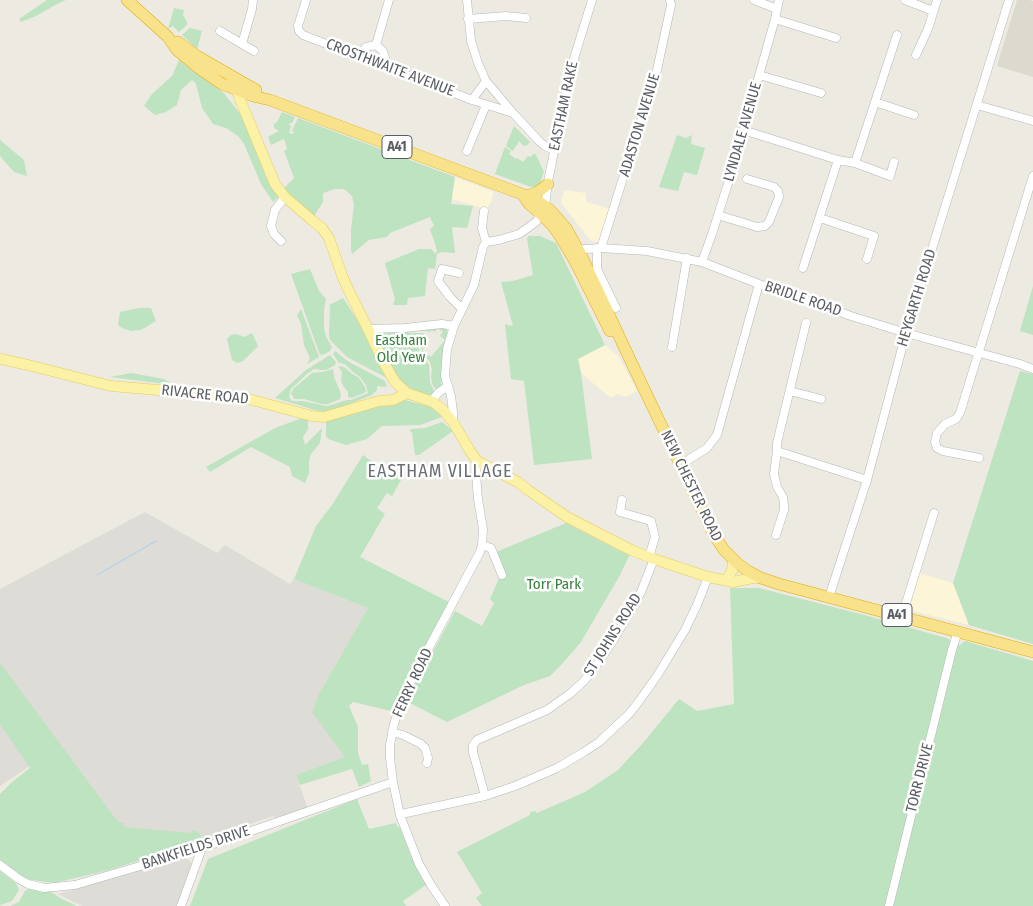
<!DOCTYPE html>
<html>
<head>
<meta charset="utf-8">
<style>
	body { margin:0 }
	canvas { display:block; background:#eceae1 }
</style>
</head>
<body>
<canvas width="1033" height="906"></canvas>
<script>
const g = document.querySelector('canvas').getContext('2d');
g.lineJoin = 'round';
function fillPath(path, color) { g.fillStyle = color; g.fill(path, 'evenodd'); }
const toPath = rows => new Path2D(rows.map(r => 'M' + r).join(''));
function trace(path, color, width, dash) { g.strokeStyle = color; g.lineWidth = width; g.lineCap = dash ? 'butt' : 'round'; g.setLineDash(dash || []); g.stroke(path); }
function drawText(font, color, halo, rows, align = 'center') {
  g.font = font + ' "Fira Sans Condensed",sans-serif'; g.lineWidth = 5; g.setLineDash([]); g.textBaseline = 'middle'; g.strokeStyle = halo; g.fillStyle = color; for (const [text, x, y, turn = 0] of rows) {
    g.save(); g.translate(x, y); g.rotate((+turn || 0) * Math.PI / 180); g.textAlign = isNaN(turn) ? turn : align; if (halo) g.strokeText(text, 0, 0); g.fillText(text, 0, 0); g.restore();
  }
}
fillPath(toPath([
	[455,177,494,192,492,197,493,198,487,209,451,199],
	[564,190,586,193,586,202,611,209,600,242,591,241,561,203],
	[605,345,619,357,637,391,626,397,618,394,611,398,581,373,578,358],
	[919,573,953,583,969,625,908,610]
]), '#fcf5d7');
fillPath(toPath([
	[145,512,217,553,225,545,290,584,294,579,368,608,320,692,345,757,296,775,308,809,276,820,274,816,105,871,31,765,0,786,0,589],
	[185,857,193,864,176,906,82,906,58,894]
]), '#dedcd6');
fillPath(toPath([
	[1017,0,1029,0,1033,1,1033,77,997,66]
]), '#dcd9cf');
fillPath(toPath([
	[47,0,66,0,59,3,36,16,21,22,19,19],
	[174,8,184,10,183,15,187,22,187,25,179,32,173,26,168,29],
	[190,28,202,31,197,49,182,35],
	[179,60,191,70,223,92,241,115,250,134,266,177,279,196,273,202,261,184,244,144,238,136,226,128,213,124,202,108,196,84,192,80,181,90,177,105,166,112,155,115,144,106,152,94,172,76],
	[282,112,295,117,292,123,290,123,289,125,291,126,289,133,293,134,294,132,292,131,298,118,455,177,451,204,473,206,467,228,452,227,455,253,441,252,437,254,435,269,428,268,425,296,408,298,407,305,393,305,395,299,385,263,419,249,431,249,436,254,437,250,430,229,434,226,430,217,390,233,387,237,369,240,352,254,351,250,351,229,354,205,352,196,344,189,335,189,323,193,323,202,314,216,283,189,294,178,284,151,287,149,284,139,271,145,268,137,279,131,274,128,274,124,277,122],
	[514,126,530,142,526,146,525,145,524,146,519,141,513,151,506,146],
	[677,135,686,138,692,135,691,144,705,148,697,175,684,172,678,191,659,187],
	[0,140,24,160,27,176,14,172,0,156],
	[505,147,511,151,509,154,516,159,517,158,523,162,528,156,531,157,534,153,536,155,544,172,539,185,535,187,531,187,495,174],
	[528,236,540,236,556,243,605,345,578,359,581,373,592,459,534,465,524,381,511,379,505,324,513,326,501,282,513,281,533,275,527,239],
	[310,269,319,291,326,299,324,309,324,328,326,337,332,347,330,351,325,354,320,355,291,274],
	[1033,286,1033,335,1020,331],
	[343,298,358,321,370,343,387,378,347,357,330,340,329,335,330,303,331,304],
	[139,308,151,308,156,321,141,330,131,331,122,328,118,325,120,312],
	[301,309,319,357,307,364,310,358,304,345,301,324,297,315],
	[443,327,447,330,447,337,442,359,441,386,437,390,433,386,431,377,432,370,430,362,422,352,421,342,425,346,422,350,431,357,445,340,440,336,443,332,439,329,437,329,435,332,432,330,430,332,426,331,413,331],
	[407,331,409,333,423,333,424,334,419,339,418,343,419,351,429,365,430,382,434,391,432,395,420,394,405,387,393,372,376,337,376,333,379,332],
	[252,333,258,346,243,361,237,363,232,360,227,339,231,335,236,334,245,337],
	[335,351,349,362,385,381,387,387,377,386,377,390,372,395,332,411,318,411,275,398,306,370,330,355,336,362,335,365,326,370,322,370,314,369,307,374,291,389,289,397,292,401,303,401,321,405,328,406,347,400,351,400,368,393,366,385,360,377,353,372,345,364,339,363,333,354],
	[338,366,344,367,351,373,359,378,365,387,366,392,352,398,348,397,348,392,344,387,341,381,342,372],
	[333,369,334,377,341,394,340,399,328,404,321,404,304,399,294,399,291,393,294,388,312,373,323,372],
	[1020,371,1033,374,1033,644,969,625,953,583],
	[131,373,164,379,174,385,110,377],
	[405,400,432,407,440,413,442,417,420,425,382,426,367,439,346,445,328,439,326,436,326,420,371,405],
	[302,418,308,418,308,429,303,437,305,445,322,428,320,443,311,454,309,461,309,473,305,483,292,476,290,467,251,447,210,472,206,467,275,428],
	[442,422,453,431,419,455,415,455,412,432,409,431,411,429,425,428],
	[363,455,382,469,401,480,392,496,387,493,377,508,385,514,360,557,449,602,399,695,395,712,353,702,349,706,358,727,358,753,362,765,368,764,371,781,359,787,352,769,300,785,296,775,345,757,312,712,320,692,368,608,294,579,316,526,332,505],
	[566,523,620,551,630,554,620,575,581,642,562,664,550,676,524,685,447,722,406,701,455,611,482,626,494,603,490,599,500,576,496,552],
	[730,588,759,588,864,615,946,638,960,645,965,641,1033,661,1033,906,482,906,476,898,482,893,457,852,530,815,530,812,535,811,537,813,585,792,618,770,643,743,679,699,697,711,734,704],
	[0,663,118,822,124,823,124,827,191,833,192,830,198,832,201,836,200,839,197,843,105,871,54,883,31,880,16,874,0,860,0,794,12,782,30,768,0,724],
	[357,799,369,829,396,823,397,826,400,828,411,856,426,885,403,901,406,906,190,906,208,859],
	[0,871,16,883,19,890,12,901,0,905],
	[30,888,51,892,62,899,77,906,10,906,19,902,25,891]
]), '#bee3c0');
trace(toPath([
	[97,575,156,541]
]), '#a2d0fb', 1);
const minor = toPath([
	[306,0,298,26,299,31,303,35,472,100,513,113],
	[467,0,471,41,478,63,486,81,513,113,540,142,545,146,554,150],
	[754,0,777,9],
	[905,0,933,11],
	[468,19,506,16,526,18],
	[775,19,836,38],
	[220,31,254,51],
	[242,44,252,9,253,0],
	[376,45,389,0],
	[916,55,928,29,937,0],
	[359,57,366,47,376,45,382,50,384,54,385,58,382,65],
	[759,75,821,93],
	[472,100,486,81],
	[875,102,914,115],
	[977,105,1033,121],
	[743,130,838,160,855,163,890,176,894,162],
	[467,151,486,105],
	[855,163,897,35],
	[484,211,482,228,486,242],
	[718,215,757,227,765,226,769,222,779,197,778,191,774,187,747,179],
	[820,218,874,236,867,259],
	[281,241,274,234,271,226,275,210,285,197],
	[597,248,597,269,616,308],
	[601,248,657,70,668,19,671,5,670,0],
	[576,251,585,249,601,248,647,251,702,262,759,284,793,295,851,316,906,333,1020,364,1033,369],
	[702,262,712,234,732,171,775,19,779,0],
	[803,268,838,160],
	[459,273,442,269,438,281,450,297,462,309],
	[806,323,777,443,777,451,867,480],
	[368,329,405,328,442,324,454,326],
	[672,347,687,258],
	[790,391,821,399],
	[431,402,438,393,448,386],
	[453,422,453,412,451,396,445,376,447,349,454,326,474,285,483,247,486,242,499,240,519,234,536,222,541,214,545,206,548,182,569,75,592,0],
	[979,458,943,451,937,448,935,442,937,433,945,424,956,419,960,413,1033,176],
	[680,465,707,448,717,435,759,284],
	[622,500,620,512,651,521,655,537,649,557],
	[776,535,784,510,784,505,783,497,777,487,774,474,777,451],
	[482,545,491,548,502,575],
	[829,597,867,480,906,333,1009,0],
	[902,616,934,513],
	[392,732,403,735,421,744,425,748,428,758,427,763],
	[485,796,473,752,473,745,477,740,547,710,571,693,584,681,600,660,617,634,641,592,654,559],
	[406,813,485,796,515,786,557,768,584,752,599,742,628,715,637,704,657,676,685,630,697,605,708,577],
	[0,865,19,879,28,884,44,888,75,885,202,848,393,782],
	[181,906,202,848],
	[445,906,431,885,419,864,400,815,393,782,390,758,390,745,394,724,401,703,411,681,480,552,482,545,483,529,478,499,476,474,477,461],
	[889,906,952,650,958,631]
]);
const major = toPath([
	[235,83,239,97,275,184,285,197,313,221,322,228,329,238,343,278,349,291,368,329,384,363,395,382,407,393,433,402,443,410,453,422,470,451,477,461,518,482,528,490,567,517,631,550,654,559,708,577,733,582,753,578,761,578],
	[0,359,24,364,111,386,241,397,312,416,324,417,379,401,393,400,407,393],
	[726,580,732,571,733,559]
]);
const highway = toPath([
	[127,0,168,37,177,50,200,69,222,84,253,96,270,100,535,199,550,210,566,228,582,257,634,368,714,535,724,550,737,563,748,571,761,578,779,584,1033,652],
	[178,42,197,56,256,90],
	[523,195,529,204,541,214,553,226,560,236,577,265,610,331],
	[525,195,530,195,538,192,548,184]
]);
trace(minor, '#b4b7bb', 9);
trace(major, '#ebca5c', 11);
trace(highway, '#e4ab0a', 12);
trace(minor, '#fff', 8);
trace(major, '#fbf2a7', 10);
trace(highway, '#f8e28c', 11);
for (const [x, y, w] of [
	[397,147,30],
	[897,615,30]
]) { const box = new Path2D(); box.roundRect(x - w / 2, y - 11.5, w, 23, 4); g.fillStyle = '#fff'; g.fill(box); trace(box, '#5a5d62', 1); }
drawText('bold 14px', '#5a5d62', null, [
	["A41",397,147],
	["A41",897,615]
]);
drawText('15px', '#5a5d62', '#fff', [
	["CROSTHWAITE AVENUE",390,68,21],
	["EASTHAM RAKE",564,106,-78],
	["ADASTON AVENUE",640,125,-73],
	["LYNDALE AVENUE",743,132,-74],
	["HEYGARTH ROAD",917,298,-73],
	["BRIDLE ROAD",803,299,19],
	["RIVACRE ROAD",205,395,6],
	["NEW CHESTER ROAD",691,486,64],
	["ST JOHNS ROAD",613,635,-58],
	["FERRY ROAD",413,683,-65],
	["TORR DRIVE",920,778,-76],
	["BANKFIELDS DRIVE",196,848,-18]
]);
drawText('15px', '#38823f', '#fff', [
	["Eastham",401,341],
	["Old Yew",401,358],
	["Torr Park",554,585]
]);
g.letterSpacing = '1px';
drawText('18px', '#6b6f74', '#fff', [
	["EASTHAM VILLAGE",440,472]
]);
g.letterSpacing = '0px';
</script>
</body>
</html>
